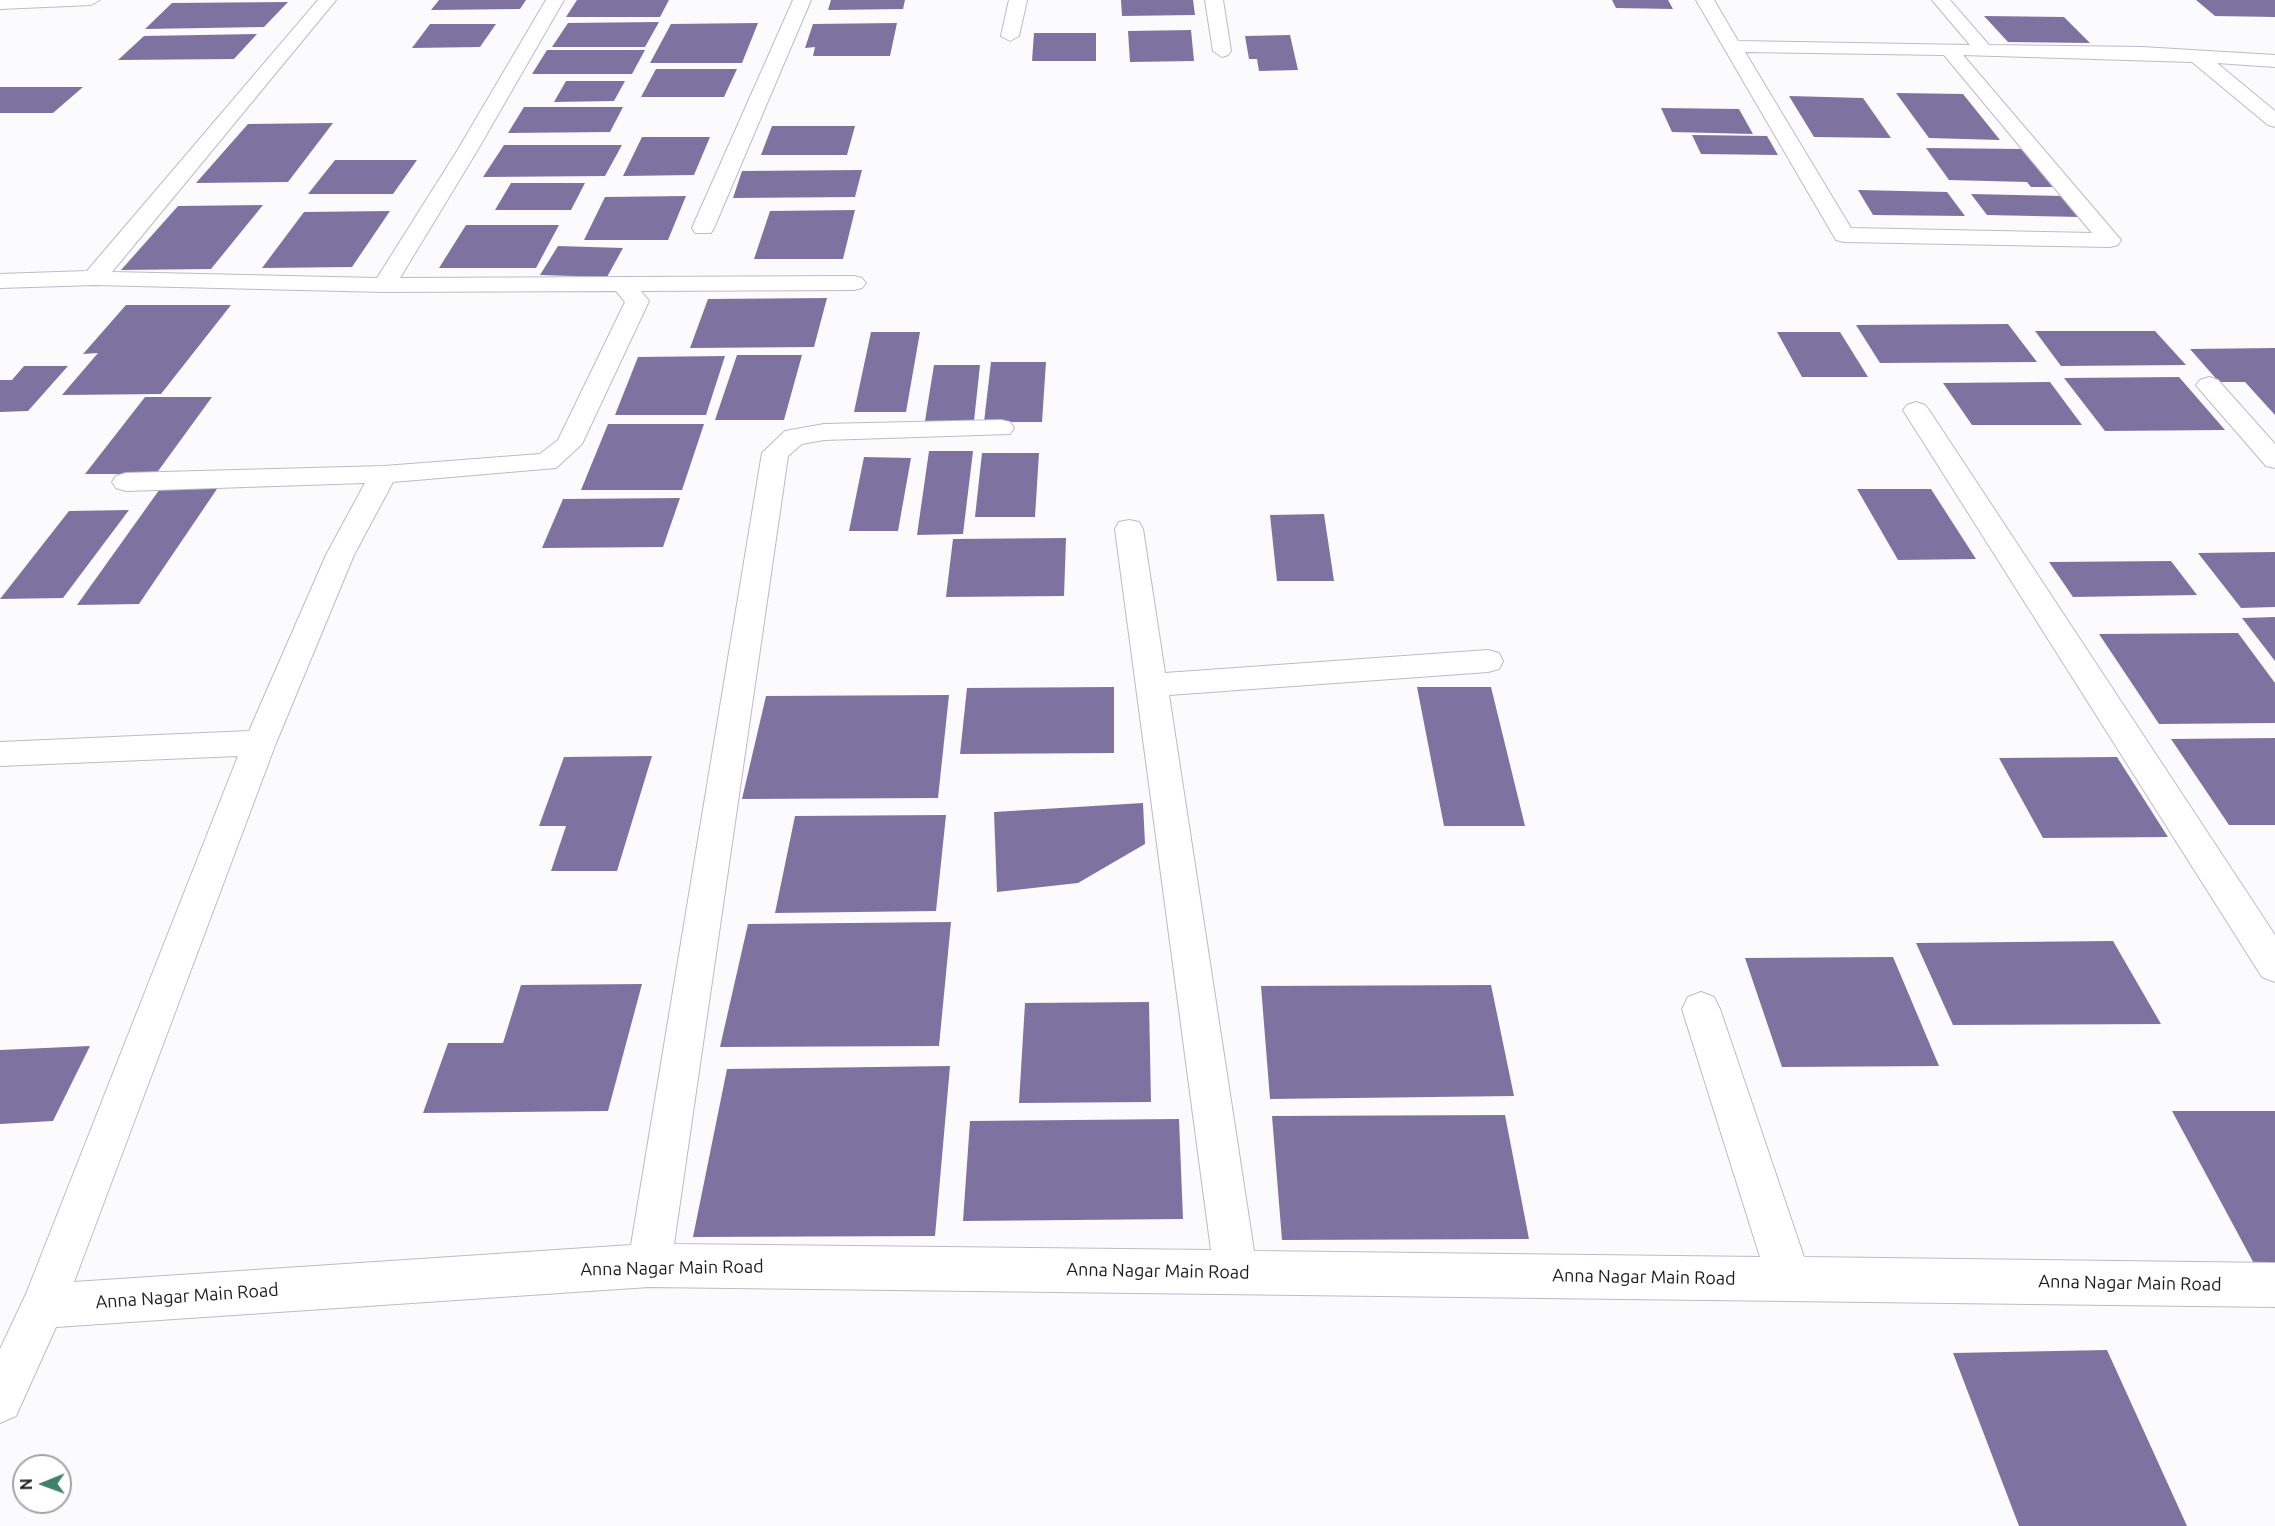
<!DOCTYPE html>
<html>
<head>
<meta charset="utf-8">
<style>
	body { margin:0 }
	#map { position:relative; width:2275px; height:1526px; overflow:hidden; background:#fbfafd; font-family:Ubuntu,sans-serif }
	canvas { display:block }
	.north { position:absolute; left:12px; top:1454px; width:60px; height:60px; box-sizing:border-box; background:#fff; border:2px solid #a5a5a7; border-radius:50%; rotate:269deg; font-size:16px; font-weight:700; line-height:24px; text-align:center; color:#1e1d22 }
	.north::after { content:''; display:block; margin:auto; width:21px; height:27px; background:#41806e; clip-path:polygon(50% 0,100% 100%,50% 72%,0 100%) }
</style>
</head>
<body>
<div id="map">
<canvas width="2275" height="1526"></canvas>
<div class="north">N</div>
</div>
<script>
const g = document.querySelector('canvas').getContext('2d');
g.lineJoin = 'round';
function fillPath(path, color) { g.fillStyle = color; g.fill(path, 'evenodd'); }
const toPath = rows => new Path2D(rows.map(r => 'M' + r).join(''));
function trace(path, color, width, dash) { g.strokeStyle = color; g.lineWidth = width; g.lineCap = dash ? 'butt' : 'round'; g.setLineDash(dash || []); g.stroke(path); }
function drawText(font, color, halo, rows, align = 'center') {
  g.font = font + ' Ubuntu,sans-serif'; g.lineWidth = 5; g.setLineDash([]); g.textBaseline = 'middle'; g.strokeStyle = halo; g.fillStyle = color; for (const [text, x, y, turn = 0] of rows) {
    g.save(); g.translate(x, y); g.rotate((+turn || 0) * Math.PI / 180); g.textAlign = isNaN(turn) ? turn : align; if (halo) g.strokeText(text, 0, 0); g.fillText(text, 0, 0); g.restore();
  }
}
fillPath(toPath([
	[439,0,526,0,520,9,431,10],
	[577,0,669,0,660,17,566,17],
	[831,0,905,0,903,9,828,10],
	[1121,0,1193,0,1195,15,1122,16],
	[1612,0,1668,0,1673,9,1616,8],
	[2196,0,2275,0,2275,17,2215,16],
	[288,2,264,27,145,29,172,3],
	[1984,16,2064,17,2090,43,2008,42],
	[659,22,645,47,552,47,568,23],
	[758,23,742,63,650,63,671,24],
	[897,23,890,56,813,56,815,47,805,48,813,24],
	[430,24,496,24,480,47,412,48],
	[1191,30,1194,61,1130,62,1128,31],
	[1034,33,1096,33,1096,61,1032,61],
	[257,34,234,59,118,60,144,36],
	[1290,35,1298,70,1259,71,1257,59,1249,59,1245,36],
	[547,50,645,50,632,74,532,74],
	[656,69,737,69,724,97,641,97],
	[566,81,625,81,614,101,554,102],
	[0,87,83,87,53,113,0,113],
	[1896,93,1963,94,2000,140,1929,138],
	[1789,96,1863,98,1891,138,1814,137],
	[524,107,623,107,610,132,508,133],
	[1661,108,1739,109,1753,134,1672,132],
	[333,123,288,182,196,183,248,124],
	[772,126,855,126,847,155,761,155],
	[1692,135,1767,136,1778,155,1701,154],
	[642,137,710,137,694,175,623,176],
	[504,145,622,145,605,176,483,177],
	[1926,148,2021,149,2053,187,2031,187,2027,182,1949,180],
	[335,160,417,160,393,194,308,194],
	[862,170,855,197,733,198,742,171],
	[511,183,585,183,571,210,495,210],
	[1858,190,1947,192,1965,216,1873,215],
	[1971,194,2062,196,2080,217,1987,215],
	[686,196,668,240,584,240,605,197],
	[263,205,211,269,121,270,178,206],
	[855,210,843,259,754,259,770,211],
	[390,211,352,267,262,268,304,212],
	[466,225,559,225,536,268,439,268],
	[558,246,623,248,607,277,540,275],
	[827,298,814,347,690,348,708,299],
	[126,305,231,305,161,394,62,395,98,353,83,354],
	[2008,324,2037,362,1880,363,1856,325],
	[2035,331,2155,331,2186,365,2061,366],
	[871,332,920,332,906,412,854,412],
	[1777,332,1840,332,1868,377,1802,377],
	[2275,348,2275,415,2245,382,2219,382,2190,349],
	[737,355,802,355,784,420,715,420],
	[725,356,706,415,615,415,638,357],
	[991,362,1046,362,1042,422,984,422],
	[934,365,980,365,974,421,925,421],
	[24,366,68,366,28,411,0,412,0,380,12,380],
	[2179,377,2225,430,2105,431,2064,378],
	[2050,382,2082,425,1972,425,1943,383],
	[145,397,212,397,156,474,85,474],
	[608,424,704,424,682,490,581,490],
	[929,451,973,451,963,534,917,535],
	[982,453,1039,453,1035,517,975,517],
	[864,457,911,458,898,531,849,531],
	[162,486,219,486,139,604,77,605],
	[1857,489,1931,489,1976,559,1898,560],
	[680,498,663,547,542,548,563,499],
	[129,510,63,598,0,599,69,511],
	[1324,514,1334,581,1277,581,1270,515],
	[1066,538,1064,596,946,597,953,539],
	[2275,552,2275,607,2241,608,2198,553],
	[2171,561,2197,595,2073,597,2049,562],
	[2275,617,2275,661,2242,618],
	[2238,633,2275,683,2275,723,2159,724,2099,634],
	[1114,687,1114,753,960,754,967,688],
	[1417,687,1491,687,1525,826,1444,826],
	[949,695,938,798,742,799,766,696],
	[2275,738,2275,825,2229,825,2171,739],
	[652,756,617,871,551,871,566,826,539,826,564,757],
	[2117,757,2168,837,2043,838,1999,758],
	[1143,803,1145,844,1078,883,997,892,994,812],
	[946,815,936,911,775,913,795,816],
	[951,922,939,1046,720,1047,748,924],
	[2113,941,2161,1024,1953,1025,1916,943],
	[1893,957,1939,1066,1782,1067,1745,958],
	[642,984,608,1111,423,1113,448,1043,503,1043,521,985],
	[1491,985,1514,1096,1270,1099,1261,986],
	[1149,1002,1151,1102,1019,1103,1025,1003],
	[90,1046,53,1121,0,1124,0,1050],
	[950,1066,935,1236,693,1237,727,1069],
	[2172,1111,2275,1111,2275,1271,2258,1271],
	[1505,1115,1529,1239,1282,1240,1272,1116],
	[1179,1119,1183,1219,963,1221,970,1121],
	[2107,1350,2187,1526,2019,1526,1953,1353]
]), '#7e73a0');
const minor = toPath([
	[0,0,100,0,91,5,0,9,0,0],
	[318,0,336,0,112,272,377,278,457,151,546,0,564,0,477,151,400,278,854,276,862,278,866,283,862,288,854,290,641,291,649,301,582,444,556,468,393,482,354,555,276,743,74,1282,631,1245,762,453,785,431,824,424,1001,420,1010,422,1014,428,1010,434,824,440,802,444,788,456,674,1244,1211,1250,1115,529,1119,522,1129,520,1139,522,1143,529,1165,673,1488,650,1499,653,1503,661,1499,669,1488,672,1169,695,1254,1251,1760,1257,1682,1009,1688,997,1701,992,1714,997,1720,1009,1804,1257,2275,1263,2275,1307,649,1287,56,1327,16,1416,0,1423,0,1349,26,1294,238,756,0,766,0,742,249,731,326,555,365,483,126,491,116,488,112,482,116,476,126,473,384,466,540,454,558,440,625,302,616,291,384,292,94,285,0,288,0,274,87,271,318,0],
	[793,0,811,0,714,228,711,233,695,233,692,228,793,0],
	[1009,0,1027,0,1019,36,1010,41,1001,36,1009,0],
	[1205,0,1223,0,1231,51,1228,55,1222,57,1213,51,1205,0],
	[1696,0,1714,0,1738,41,1970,45,1932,0,1950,0,1989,45,2142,47,2275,55,2275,67,2217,63,2275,111,2275,127,2268,125,2192,62,1963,55,2121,240,2118,245,2110,247,1844,242,1836,240,1833,235,1696,0],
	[1745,52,1944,55,2092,233,1851,228,1745,52],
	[2209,377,2218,380,2275,444,2275,468,2266,466,2200,390,2196,385,2200,380,2209,377],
	[1916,402,1925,405,1929,410,2275,935,2275,982,2262,977,1903,410,1907,405,1916,402]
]);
trace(minor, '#bebaca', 2);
fillPath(minor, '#fff');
drawText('18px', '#1e1d22', '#fff', [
	["Anna Nagar Main Road",672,1268,-1],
	["Anna Nagar Main Road",1158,1271,1],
	["Anna Nagar Main Road",1644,1277,1],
	["Anna Nagar Main Road",2130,1283,1],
	["Anna Nagar Main Road",187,1296,-4]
]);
</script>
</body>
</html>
